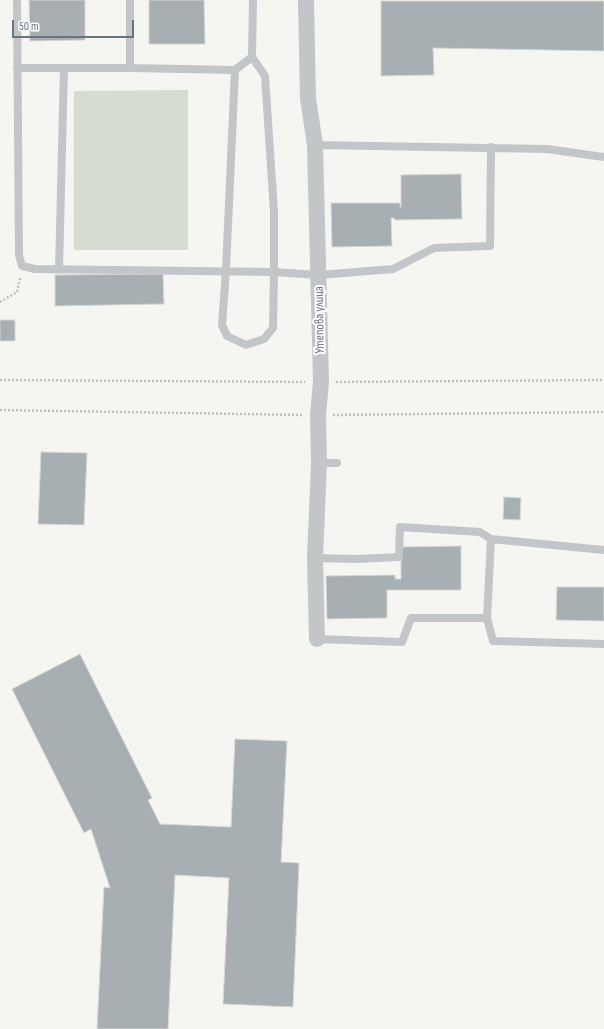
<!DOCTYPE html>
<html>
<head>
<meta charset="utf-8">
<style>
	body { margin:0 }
	#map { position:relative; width:604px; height:1029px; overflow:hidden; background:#f5f5f1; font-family:"Sofia Sans Condensed",sans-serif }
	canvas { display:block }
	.scale { position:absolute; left:12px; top:20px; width:122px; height:18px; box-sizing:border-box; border:2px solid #657681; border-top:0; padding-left:5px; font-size:12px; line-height:14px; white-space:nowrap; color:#657681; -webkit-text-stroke:3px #fff; paint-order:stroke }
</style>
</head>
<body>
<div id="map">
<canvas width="604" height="1029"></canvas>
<div class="scale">50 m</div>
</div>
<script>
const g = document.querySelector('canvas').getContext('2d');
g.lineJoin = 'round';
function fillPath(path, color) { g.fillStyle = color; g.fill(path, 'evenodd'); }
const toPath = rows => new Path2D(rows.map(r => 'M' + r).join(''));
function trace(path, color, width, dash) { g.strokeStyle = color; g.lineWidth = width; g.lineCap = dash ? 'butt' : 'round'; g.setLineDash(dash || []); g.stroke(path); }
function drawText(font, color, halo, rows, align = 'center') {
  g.font = font + ' "Sofia Sans Condensed",sans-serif'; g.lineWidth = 4; g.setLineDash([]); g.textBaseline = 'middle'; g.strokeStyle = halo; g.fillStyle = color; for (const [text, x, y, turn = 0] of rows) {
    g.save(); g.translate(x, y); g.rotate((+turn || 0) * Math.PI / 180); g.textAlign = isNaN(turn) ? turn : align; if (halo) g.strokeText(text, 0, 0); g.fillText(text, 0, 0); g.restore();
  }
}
fillPath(toPath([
	[188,90,188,250,74,250,74,91]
]), '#d6dcd2');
const building = toPath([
	[29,0,85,0,85,40,30,41,29,0],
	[149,0,204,0,205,44,149,44,149,0],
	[381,1,604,1,604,51,433,48,434,75,381,76,381,1],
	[461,174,462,219,395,220,394,218,391,218,392,246,332,247,331,203,400,203,400,207,401,207,401,175,461,174],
	[163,274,164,304,55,306,55,275,163,274],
	[0,320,15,320,15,341,0,341,0,320],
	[41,452,87,453,84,525,38,524,41,452],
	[504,497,521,498,520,520,503,519,504,497],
	[461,546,461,590,387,590,387,618,327,619,326,576,395,575,395,579,401,579,401,547,461,546],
	[557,587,604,587,604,621,556,620,557,587],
	[80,654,152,798,148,800,160,824,231,827,235,739,287,741,281,862,299,863,293,1007,223,1004,229,878,175,875,168,1029,97,1029,104,887,110,888,91,829,84,833,12,689,80,654]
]);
fillPath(building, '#a7afb3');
trace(building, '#d6d6d4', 1);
trace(toPath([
	[0,302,17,292,20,278],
	[0,380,305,382],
	[336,382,604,380],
	[0,410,304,415],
	[333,415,604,412]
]), '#bcbec0', 2.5, [2, 2]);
trace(toPath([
	[17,0,19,255,22,266,35,269,274,272,274,212,265,76,252,57,253,0],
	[130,0,130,68],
	[17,68,130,68,235,70,252,57],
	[235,70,226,270,222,325,227,336,246,345,264,339,273,328,274,272,319,275,393,269,434,248,490,246,491,147],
	[315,145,547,149,604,157],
	[59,270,64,68],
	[319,463,337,463],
	[491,539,604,550],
	[315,558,357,559,399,557,400,527,480,532,491,539,487,618,411,618,402,642,317,639],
	[487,618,493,641,604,644]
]), '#c3c6c9', 8);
trace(toPath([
	[306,0,308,98,315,145,321,382,318,415,319,463,315,558,317,639]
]), '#c3c6c9', 16);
drawText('13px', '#657681', '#fff', [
	["Утепова улица",320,320,-91]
]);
</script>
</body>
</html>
